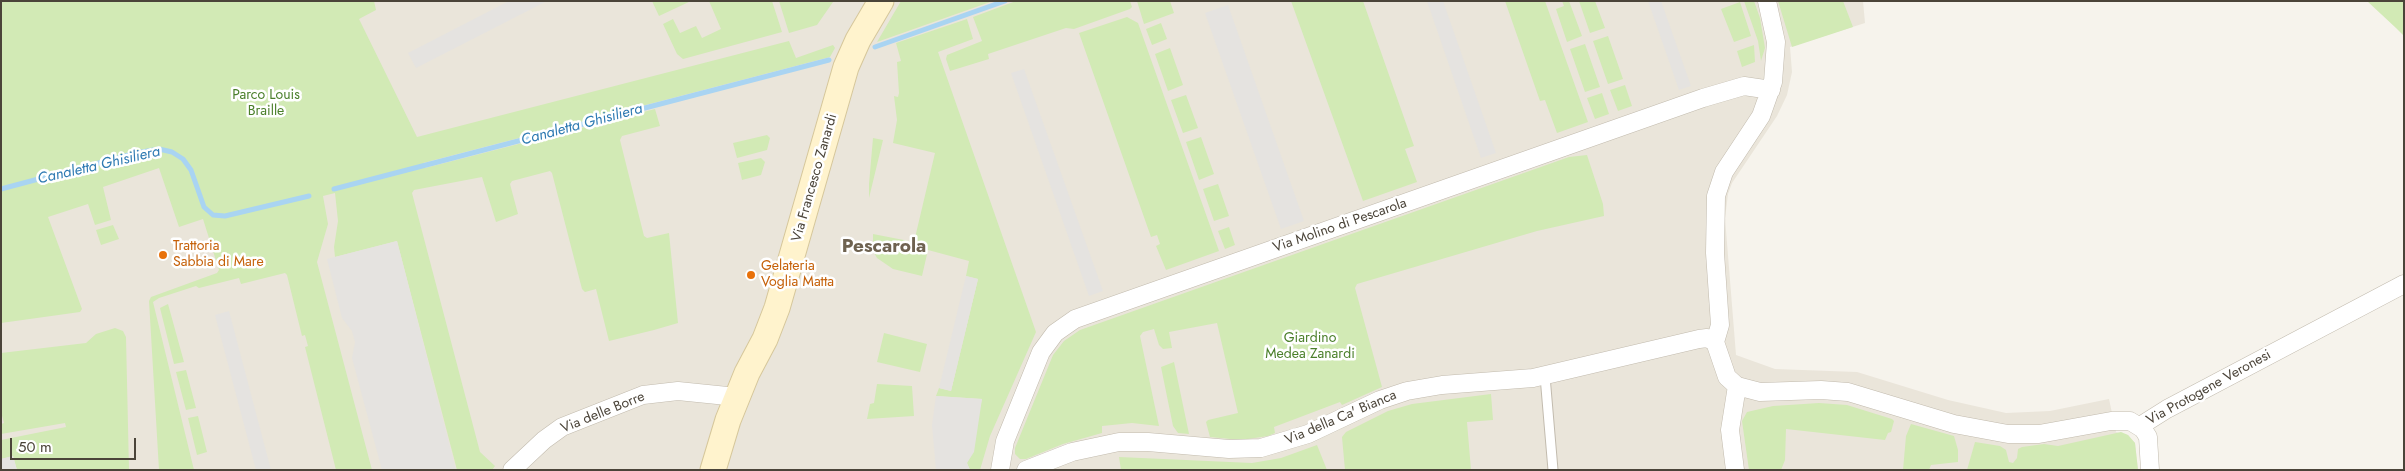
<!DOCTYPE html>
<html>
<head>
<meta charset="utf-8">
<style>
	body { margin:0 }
	#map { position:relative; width:2405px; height:471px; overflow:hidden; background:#f6f3ec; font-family:Jost,sans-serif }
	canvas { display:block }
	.frame { position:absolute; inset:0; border:2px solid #4b4439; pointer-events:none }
	.scale { position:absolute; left:10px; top:438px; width:126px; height:22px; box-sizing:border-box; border:2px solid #4b4439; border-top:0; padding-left:6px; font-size:15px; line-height:18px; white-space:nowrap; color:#4b4439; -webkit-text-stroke:4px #fff; paint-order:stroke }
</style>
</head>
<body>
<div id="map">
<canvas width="2405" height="471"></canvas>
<div class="frame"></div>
<div class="scale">50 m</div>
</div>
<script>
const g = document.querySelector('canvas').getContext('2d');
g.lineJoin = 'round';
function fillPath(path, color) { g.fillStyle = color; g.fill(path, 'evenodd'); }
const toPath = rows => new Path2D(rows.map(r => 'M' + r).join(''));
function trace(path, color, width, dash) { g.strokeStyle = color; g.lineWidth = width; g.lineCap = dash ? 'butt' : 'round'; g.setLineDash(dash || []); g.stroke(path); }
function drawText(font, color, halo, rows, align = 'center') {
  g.font = font + ' Jost,sans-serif'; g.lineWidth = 5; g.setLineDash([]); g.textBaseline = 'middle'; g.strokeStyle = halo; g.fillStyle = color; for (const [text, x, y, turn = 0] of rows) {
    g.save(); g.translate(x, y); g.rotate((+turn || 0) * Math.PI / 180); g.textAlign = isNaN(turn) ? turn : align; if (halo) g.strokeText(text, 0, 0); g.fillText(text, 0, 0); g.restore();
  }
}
fillPath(toPath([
	[1,1,1863,1,1865,23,1790,47,1792,72,1787,95,1777,116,1732,183,1728,194,1725,218,1736,355,1775,369,1857,372,1948,400,2006,413,2050,411,2109,399,2116,432,2128,435,2135,443,2138,470,1,470]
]), '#eae5da');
fillPath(toPath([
	[1,1,374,1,376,10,359,19,417,137,789,41,796,58,833,45,835,48,830,57,423,163,425,168,655,109,660,126,622,136,620,140,644,236,647,238,669,233,678,323,654,330,609,341,596,289,585,292,582,289,552,173,550,171,512,181,510,184,518,214,496,222,482,177,414,190,412,193,480,452,495,466,492,470,457,470,397,241,335,257,334,247,338,221,335,193,323,196,328,224,317,262,372,470,336,470,305,347,308,346,305,335,302,336,287,275,285,273,241,284,239,278,199,288,196,286,159,298,153,302,194,470,159,470,149,301,151,297,217,273,219,270,203,219,179,227,159,168,103,187,111,220,95,225,88,204,48,217,82,309,80,312,1,323],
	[652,1,691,1,659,16],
	[709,1,772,1,782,32,683,59,677,54,663,24,673,19,680,33,696,26,702,38,721,29],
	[779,1,831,1,833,2,817,25,789,33],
	[901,1,993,1,877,42],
	[1016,1,1130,1,1132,7,1130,9,1074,29,1066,28,988,54,989,59,950,71,946,59,947,55,982,41,973,17],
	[1137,1,1170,1,1174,13,1144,24],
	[1291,1,1363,1,1414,146,1405,149,1417,182,1363,201],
	[1505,1,1545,1,1588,122,1557,133,1545,100,1540,101],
	[1562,1,1569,1,1582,36,1567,42,1556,9,1564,6],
	[1579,1,1595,1,1605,28,1590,33],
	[1744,1,1754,1,1760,18,1765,48,1761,61,1758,41],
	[1778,1,1843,1,1853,27,1792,47],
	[2367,1,2404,1,2404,36,2396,28],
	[1740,2,1751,36,1734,42,1721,9],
	[1127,17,1138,23,1219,251,1166,270,1156,246,1160,244,1157,235,1151,237,1079,33],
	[967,19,973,39,938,52,1036,332,990,436,980,470,970,470,967,463,982,399,936,396,939,388,951,391,978,279,966,276,969,261,928,250,922,276,893,269,877,258,873,251,873,234,914,242,935,153,893,143,897,120,894,96,898,97,899,93,897,62,901,61,896,43],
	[1161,23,1167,39,1152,45,1146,29],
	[1608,36,1623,79,1608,84,1593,41],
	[1585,44,1600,87,1585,92,1570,49],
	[1754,45,1755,62,1742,67,1737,51],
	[1170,48,1183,85,1168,91,1155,54],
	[1625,85,1632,106,1618,111,1610,90],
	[1602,93,1609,114,1595,119,1587,98],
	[1186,95,1198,128,1183,133,1171,100],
	[767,135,770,138,767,150,737,158,733,143],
	[1201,137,1214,174,1199,180,1186,142],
	[873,138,883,140,869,198,869,184],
	[1587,155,1603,204,1604,216,1537,231,1357,284,1355,288,1382,387,1342,405,1340,402,1274,427,1275,433,1268,436,1241,440,1210,437,1206,422,1208,420,1238,413,1217,323,1169,332,1172,348,1163,349,1159,345,1154,329,1143,332,1140,336,1159,426,1132,423,1102,426,1102,433,1063,444,1026,459,1020,459,1015,454,1015,448,1053,355,1064,341,1080,330,1569,157],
	[761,158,765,162,761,175,742,180,738,163],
	[1218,184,1229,216,1214,221,1203,189],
	[113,225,119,239,101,245,96,230],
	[1229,227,1235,245,1225,249,1218,231],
	[168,304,184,362,174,364,160,308],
	[115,328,123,331,126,337,129,470,17,470,13,456,1,459,1,440,66,427,65,423,1,434,1,424,4,423,1,412,1,353,86,343,96,334],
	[884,333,927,344,920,372,877,362],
	[1174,362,1189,434,1178,433,1173,426,1161,367],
	[186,370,196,408,186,410,176,372],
	[877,384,912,386,914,416,867,419,870,404,874,403],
	[1491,394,1493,420,1467,422,1471,470,1345,470,1342,437,1346,432,1388,411,1412,404],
	[1819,403,1847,405,1892,419,1894,421,1891,432,1888,433,1885,440,1786,429,1785,460,1781,470,1749,470,1742,421,1747,412,1773,406],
	[198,416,207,452,197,455,188,418],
	[1911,424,1954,436,1958,450,1958,462,1931,465,1929,470,1903,470,1906,436],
	[2121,432,2128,435,2135,443,2138,470,1967,470,1975,442,2000,446,2006,450,2009,462,2013,463,2017,458,2018,449,2022,447,2044,444,2058,446],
	[1317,445,1327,470,1121,470,1119,457,1252,463,1281,458]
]), '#d2eab5');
fillPath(toPath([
	[509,1,547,1,416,68,408,53],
	[1427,1,1443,1,1496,153,1481,158],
	[1648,1,1661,1,1691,86,1679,90],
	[1228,5,1304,221,1281,229,1205,13],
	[1024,69,1103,291,1089,296,1011,73],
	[397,241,456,470,382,470,352,358,355,342,352,331,342,318,327,259],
	[966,276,978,279,951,391,939,388],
	[229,311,271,470,256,470,215,315],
	[936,396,982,399,974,452,967,463,970,470,936,470,932,425],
	[13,456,17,470,1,470,1,459]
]), '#e5e3e0');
trace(toPath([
	[875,47,1005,1],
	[1,189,136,153,159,149,172,152,183,159,191,170,204,207,213,215,225,216,309,196],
	[334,189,829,60]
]), '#a9d4f2', 5);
const lane = toPath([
	[1545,376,1553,470]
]);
const street = toPath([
	[1767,1,1776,42,1773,82,1761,116,1724,172,1716,196,1715,253,1720,325,1715,342,1727,377,1737,386,1760,392,1821,390,1848,392,1954,424,2008,434,2039,434,2111,421,2130,421,2143,429,2148,437,2150,470],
	[2140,426,2167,409,2404,284],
	[512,470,544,440,562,427,643,395,678,391,737,397],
	[1000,470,1005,441,1041,352,1055,333,1075,319,1703,98,1744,86,1771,90],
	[1026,470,1072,452,1119,442,1148,442,1229,449,1261,448,1308,434,1380,400,1407,391,1442,385,1533,378,1699,339,1707,338,1715,342],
	[1735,470,1730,430,1737,386]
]);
const secondary = toPath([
	[713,470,728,420,747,373,765,339,777,308,846,67,858,40,881,1]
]);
trace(lane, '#c2bbae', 11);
trace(street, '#c2bbae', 19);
trace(secondary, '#d6c79b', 27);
trace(lane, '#fff', 9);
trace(street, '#fff', 18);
trace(secondary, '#fff3cd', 25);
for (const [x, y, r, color] of [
	[163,255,5,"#e8710a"],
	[751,275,5,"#e8710a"]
]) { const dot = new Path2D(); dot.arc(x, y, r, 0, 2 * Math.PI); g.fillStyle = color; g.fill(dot); trace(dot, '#fff', 2); }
drawText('14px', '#4a7f2a', '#fff', [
	["Parco Louis",266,96],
	["Braille",266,112],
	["Giardino",1310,339],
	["Medea Zanardi",1310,355]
]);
drawText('14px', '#4b4439', '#fff', [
	["Via Francesco Zanardi",815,178,-74],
	["Via Molino di Pescarola",1340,226,-19],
	["Via Protogene Veronesi",2209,388,-29],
	["Via delle Borre",603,413,-22],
	["Via della Ca' Bianca",1341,418,-23]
]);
drawText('14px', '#c56008', '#fff', [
	["Trattoria",173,247],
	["Sabbia di Mare",173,263],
	["Gelateria",761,267],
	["Voglia Matta",761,283]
], 'left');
drawText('italic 15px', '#2e7ab2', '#fff', [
	["Canaletta Ghisiliera",582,125,-15],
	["Canaletta Ghisiliera",99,166,-13]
]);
drawText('bold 19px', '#6e6250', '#fff', [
	["Pescarola",884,247]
]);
</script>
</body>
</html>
